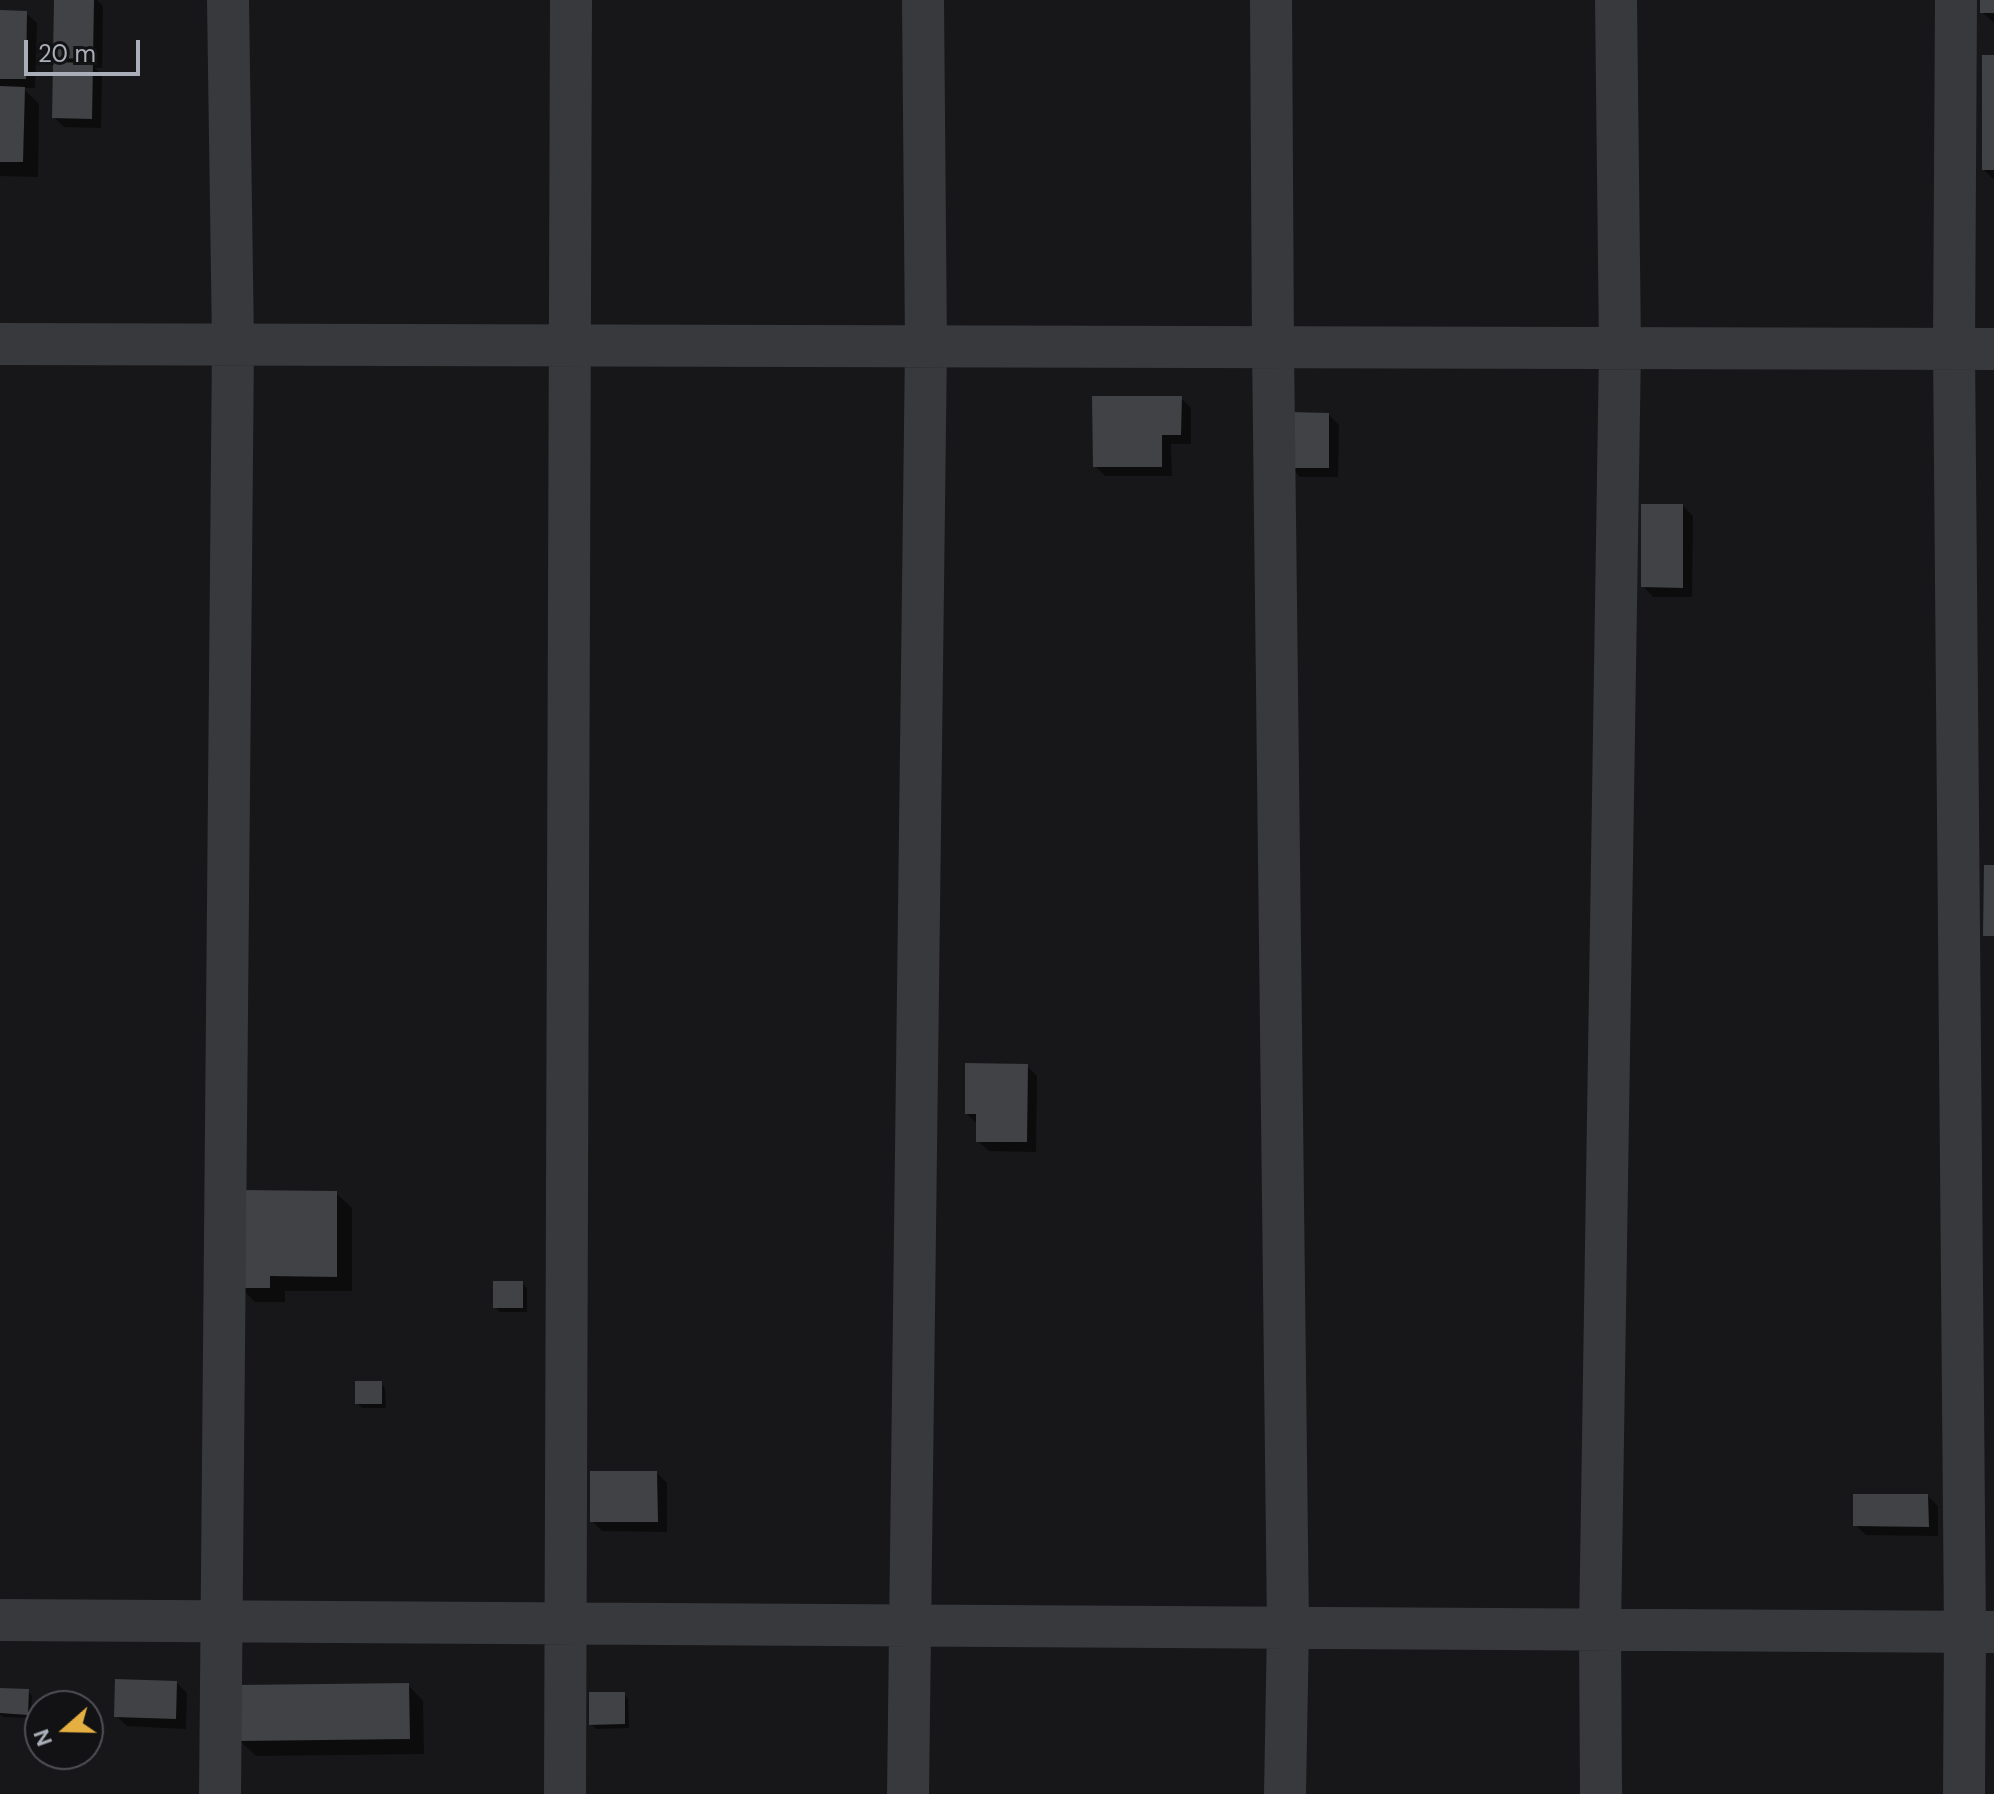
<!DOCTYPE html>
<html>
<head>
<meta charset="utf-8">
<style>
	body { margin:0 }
	#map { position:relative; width:1994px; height:1794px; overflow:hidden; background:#171719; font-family:"DM Sans",sans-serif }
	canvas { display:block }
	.north { position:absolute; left:24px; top:1690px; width:80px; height:80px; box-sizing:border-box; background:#121214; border:2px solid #4f5056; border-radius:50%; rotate:250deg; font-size:22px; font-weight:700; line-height:32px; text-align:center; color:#aaaeb8 }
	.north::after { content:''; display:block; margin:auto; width:28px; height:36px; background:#e6af41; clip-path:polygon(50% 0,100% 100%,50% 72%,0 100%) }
	.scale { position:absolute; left:24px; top:40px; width:116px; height:36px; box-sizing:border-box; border:4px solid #aaaeb8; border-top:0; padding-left:10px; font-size:24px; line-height:28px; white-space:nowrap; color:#aaaeb8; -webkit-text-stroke:6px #121214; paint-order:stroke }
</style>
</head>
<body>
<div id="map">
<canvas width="1994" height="1794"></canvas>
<div class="north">N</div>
<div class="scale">20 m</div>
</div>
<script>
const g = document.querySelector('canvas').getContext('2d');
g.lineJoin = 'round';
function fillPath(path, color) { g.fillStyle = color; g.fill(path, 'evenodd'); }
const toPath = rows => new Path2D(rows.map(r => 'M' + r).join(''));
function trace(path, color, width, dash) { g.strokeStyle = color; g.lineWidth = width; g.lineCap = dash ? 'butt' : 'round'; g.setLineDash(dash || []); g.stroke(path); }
fillPath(toPath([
	[56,0,97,0,103,6,102,68,95,68,102,75,101,128,64,127,54,117,63,65,55,57],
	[1982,0,1994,0,1994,23,1982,12],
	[0,12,26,13,37,23,35,88,23,88,39,104,38,177,0,176],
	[1994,57,1994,180,1984,170],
	[1181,398,1191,408,1191,444,1171,444,1172,476,1105,476,1095,466],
	[1329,415,1339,425,1338,477,1300,477,1290,467],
	[1683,506,1693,516,1692,597,1653,597,1643,586],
	[1027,1066,1037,1076,1036,1152,989,1151,978,1141,977,1124,967,1114],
	[336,1193,352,1208,352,1291,285,1291,285,1302,255,1302,240,1287],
	[522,1283,527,1288,527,1312,500,1312,495,1307],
	[381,1383,385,1388,386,1408,362,1408,357,1403],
	[657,1473,667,1483,667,1532,602,1531,592,1521],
	[1928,1496,1938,1506,1938,1536,1866,1535,1855,1525],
	[177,1683,187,1693,186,1729,127,1726,116,1716],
	[408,1685,423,1701,424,1754,256,1756,240,1741],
	[0,1690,28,1691,32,1696,31,1718,3,1717,0,1714],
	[624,1694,628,1699,629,1728,596,1729,591,1724]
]), '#0007');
fillPath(toPath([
	[54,0,94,0,93,59,53,58],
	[1980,0,1994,0,1994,13,1980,13],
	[0,10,27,11,26,79,0,79],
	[1982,55,1994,55,1994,170,1982,170],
	[53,62,93,63,92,119,52,118],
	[0,86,25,87,23,162,0,162],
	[1092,396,1182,396,1181,435,1162,435,1162,467,1093,467],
	[1289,412,1329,413,1329,468,1288,468],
	[1641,504,1683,504,1683,588,1641,587],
	[1984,865,1994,865,1994,936,1983,936],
	[965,1063,1028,1064,1027,1142,976,1142,976,1114,965,1114],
	[238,1190,337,1191,337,1277,270,1276,270,1288,238,1288],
	[493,1281,523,1281,523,1308,493,1308],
	[355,1381,382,1381,382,1404,355,1404],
	[590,1471,657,1471,658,1522,590,1522],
	[1853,1494,1928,1494,1929,1527,1853,1526],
	[115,1679,177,1681,176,1719,114,1717],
	[409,1683,410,1739,238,1741,237,1685],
	[0,1688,29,1689,28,1715,0,1713],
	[589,1692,625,1692,625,1724,589,1725]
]), '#414246');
trace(toPath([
	[1271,0,1273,347,1288,1627,1285,1794],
	[1956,0,1954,349,1965,1632,1964,1794],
	[0,344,1994,349],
	[0,1620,1994,1632],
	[220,1794,233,344,228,0],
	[565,1794,571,0],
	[908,1794,926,346,923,0],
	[1601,1794,1600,1630,1620,348,1616,0]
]), '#38393d', 42);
</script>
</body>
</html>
